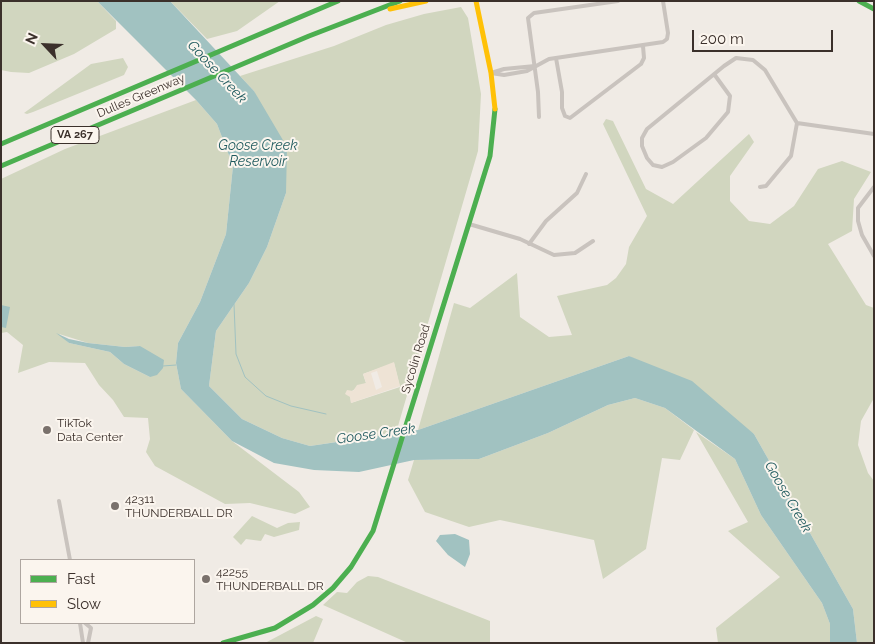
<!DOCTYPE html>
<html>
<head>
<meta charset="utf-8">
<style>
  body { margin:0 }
  #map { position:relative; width:875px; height:644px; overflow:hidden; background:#f0ebe5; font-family:Raleway,sans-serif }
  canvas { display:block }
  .frame { position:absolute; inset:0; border:2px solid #3b302b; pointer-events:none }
  .legend { position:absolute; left:20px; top:559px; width:175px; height:65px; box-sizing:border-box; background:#fbf5ee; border:1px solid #aea6a0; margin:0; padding:6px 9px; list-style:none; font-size:15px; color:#3b302b }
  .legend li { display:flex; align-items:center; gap:10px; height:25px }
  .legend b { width:25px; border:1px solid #aea6a0 }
  .north { position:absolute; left:20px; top:20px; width:50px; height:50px; -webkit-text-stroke:4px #fbf5ee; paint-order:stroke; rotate:295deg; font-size:14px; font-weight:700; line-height:20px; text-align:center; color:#3b302b }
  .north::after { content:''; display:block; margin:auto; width:18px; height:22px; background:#3b302b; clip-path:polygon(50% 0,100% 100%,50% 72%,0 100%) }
  .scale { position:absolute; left:692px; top:30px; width:141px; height:22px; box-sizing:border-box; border:2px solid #3b302b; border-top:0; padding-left:6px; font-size:15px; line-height:18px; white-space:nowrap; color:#3b302b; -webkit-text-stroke:4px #fbf5ee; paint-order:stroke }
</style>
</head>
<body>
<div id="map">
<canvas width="875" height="644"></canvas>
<div class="frame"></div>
<ul class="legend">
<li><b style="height:6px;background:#4caf50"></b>Fast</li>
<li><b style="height:6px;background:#ffc107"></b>Slow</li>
</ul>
<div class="north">N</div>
<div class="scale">200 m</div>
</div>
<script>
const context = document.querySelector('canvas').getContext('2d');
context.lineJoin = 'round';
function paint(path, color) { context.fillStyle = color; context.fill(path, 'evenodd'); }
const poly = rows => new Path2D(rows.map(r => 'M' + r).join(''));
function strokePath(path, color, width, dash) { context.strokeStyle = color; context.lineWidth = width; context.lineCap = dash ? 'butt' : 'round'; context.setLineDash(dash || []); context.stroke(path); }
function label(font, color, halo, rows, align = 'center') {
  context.font = font + ' Raleway,sans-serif'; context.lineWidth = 4; context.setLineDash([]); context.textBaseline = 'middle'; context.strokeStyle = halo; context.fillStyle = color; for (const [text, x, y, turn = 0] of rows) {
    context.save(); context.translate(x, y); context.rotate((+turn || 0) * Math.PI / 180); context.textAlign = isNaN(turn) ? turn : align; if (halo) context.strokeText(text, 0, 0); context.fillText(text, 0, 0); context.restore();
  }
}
paint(poly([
  [1,1,97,1,116,21,116,29,74,54,29,73,11,72,1,70],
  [170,1,280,1,237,31,207,39],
  [461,7,468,18,481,94,478,151,396,433,310,446,282,438,242,419,209,386,216,331,249,283,267,247,286,193,254,91,240,76,334,46,386,25,424,14],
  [394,363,400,387,351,403,350,392,366,383,363,374],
  [123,58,128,67,124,75,33,112,27,114,24,113,91,64],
  [196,100,217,124,233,166,226,234,200,302,178,343,176,363,181,389,232,441,299,492,310,507,295,514,250,503,225,504,155,466,146,452,150,439,148,418,124,417,113,400,99,385,85,363,49,362,18,373,23,345,7,332,1,333,1,179,65,149],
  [59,334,88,343,125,347,140,346,150,377,124,364,110,352,69,343],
  [606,119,613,121,646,189,673,204,749,134,754,142,730,176,730,201,749,221,770,224,794,206,818,169,842,161,871,172,854,199,852,231,828,244,866,305,874,308,874,398,861,421,858,445,868,473,874,481,874,643,857,643,853,609,754,434,629,356,418,430,454,303,470,308,517,273,520,317,549,337,572,335,557,296,607,285,616,278,626,264,629,247,647,216,603,124],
  [635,398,665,408,694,430,680,460,662,458,646,549,603,579,594,540,500,520,469,527,425,512,408,480,414,460,479,459,548,433,608,405],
  [696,432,735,459,761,515,822,603,830,624,830,643,718,643,716,628,780,577,728,531,748,522],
  [252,516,277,528,288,523,300,522,299,530,274,537,265,534,261,541,246,539,241,545,233,537],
  [368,576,378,577,490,621,490,643,408,643,323,605,337,592,347,593,357,582],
  [316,616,323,619,313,643,265,643]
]), '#d1d6bf');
paint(poly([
  [394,362,400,386,351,403,350,397,345,394,347,390,353,391,357,385,366,383,363,374],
  [377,371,382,387,376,390,371,373]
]), '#eee3d5');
paint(poly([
  [97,1,170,1,254,91,287,147,286,193,267,247,249,283,216,331,209,386,242,419,282,438,310,446,418,430,629,356,692,381,754,434,853,609,857,643,830,643,830,624,822,603,761,515,735,459,665,408,635,398,608,405,548,433,479,459,414,460,359,472,314,470,274,463,232,441,181,389,176,363,178,343,200,302,226,234,233,166,217,124,196,100],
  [1,305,10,307,6,328,1,327],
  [56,333,69,339,88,343,125,347,140,346,164,360,163,368,157,375,150,377,124,364,110,352,69,343],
  [455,534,469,540,470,554,465,567,448,555,436,541,440,535]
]), '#a1c2c1');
strokePath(poly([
  [234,304,236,354,245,377,266,396,291,406,326,414],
  [163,366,176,365]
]), '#a1c2c1', 1);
strokePath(poly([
  [556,58,562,92,562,108,565,116,570,118,641,64,644,58,643,46],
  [535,66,504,69,491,73,504,75,527,71,549,59,663,42,667,39,668,33,663,1],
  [714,74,730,96,728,112,706,138,673,162,662,167,653,165,647,158,642,146,642,138,647,129,724,66,736,58,753,60,765,70,797,123,874,134],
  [539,117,538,92,528,18,534,13,618,1],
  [760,187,766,186,791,156,797,123],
  [874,187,858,208,858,221,862,235,874,256],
  [469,224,520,239,554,255,575,253,593,241],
  [529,244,546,221,577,193,586,174],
  [59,501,70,560],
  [80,623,83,643],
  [85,623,91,628,88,643]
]), '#c9c3be', 4);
strokePath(poly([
  [859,1,874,9],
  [1,144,338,1],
  [1,166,309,36,400,1],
  [223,643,275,628,313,605,333,588,351,567,373,531,490,156,495,109]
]), '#4caf50', 5);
strokePath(poly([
  [476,1,491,73,495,109],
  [390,9,426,1]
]), '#ffc107', 5);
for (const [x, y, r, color] of [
  [47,430,5,"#7a716c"],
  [115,506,5,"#7a716c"],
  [206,579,5,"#7a716c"]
]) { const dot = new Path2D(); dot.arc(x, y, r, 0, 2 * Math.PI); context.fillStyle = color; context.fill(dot); strokePath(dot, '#fbf5ee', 2); }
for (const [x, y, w] of [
  [75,135,48]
]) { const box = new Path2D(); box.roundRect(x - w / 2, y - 8.5, w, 17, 4); context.fillStyle = '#fbf5ee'; context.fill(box); strokePath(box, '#3b302b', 1); }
label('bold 11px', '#3b302b', null, [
  ["VA 267",75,135]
]);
label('12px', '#3b302b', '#fbf5ee', [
  ["Dulles Greenway",141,96,-23],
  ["Sycolin Road",416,359,-73]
]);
label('12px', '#3b302b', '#fbf5ee', [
  ["TikTok",57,423],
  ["Data Center",57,437],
  ["42311",125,499],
  ["THUNDERBALL DR",125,513],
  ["42255",216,572],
  ["THUNDERBALL DR",216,586]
], 'left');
label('italic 14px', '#1f5a5e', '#fbf5ee', [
  ["Goose Creek",217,72,47],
  ["Goose Creek",258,146],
  ["Reservoir",258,162],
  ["Goose Creek",376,434,-8],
  ["Goose Creek",788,497,60]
]);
</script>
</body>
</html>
